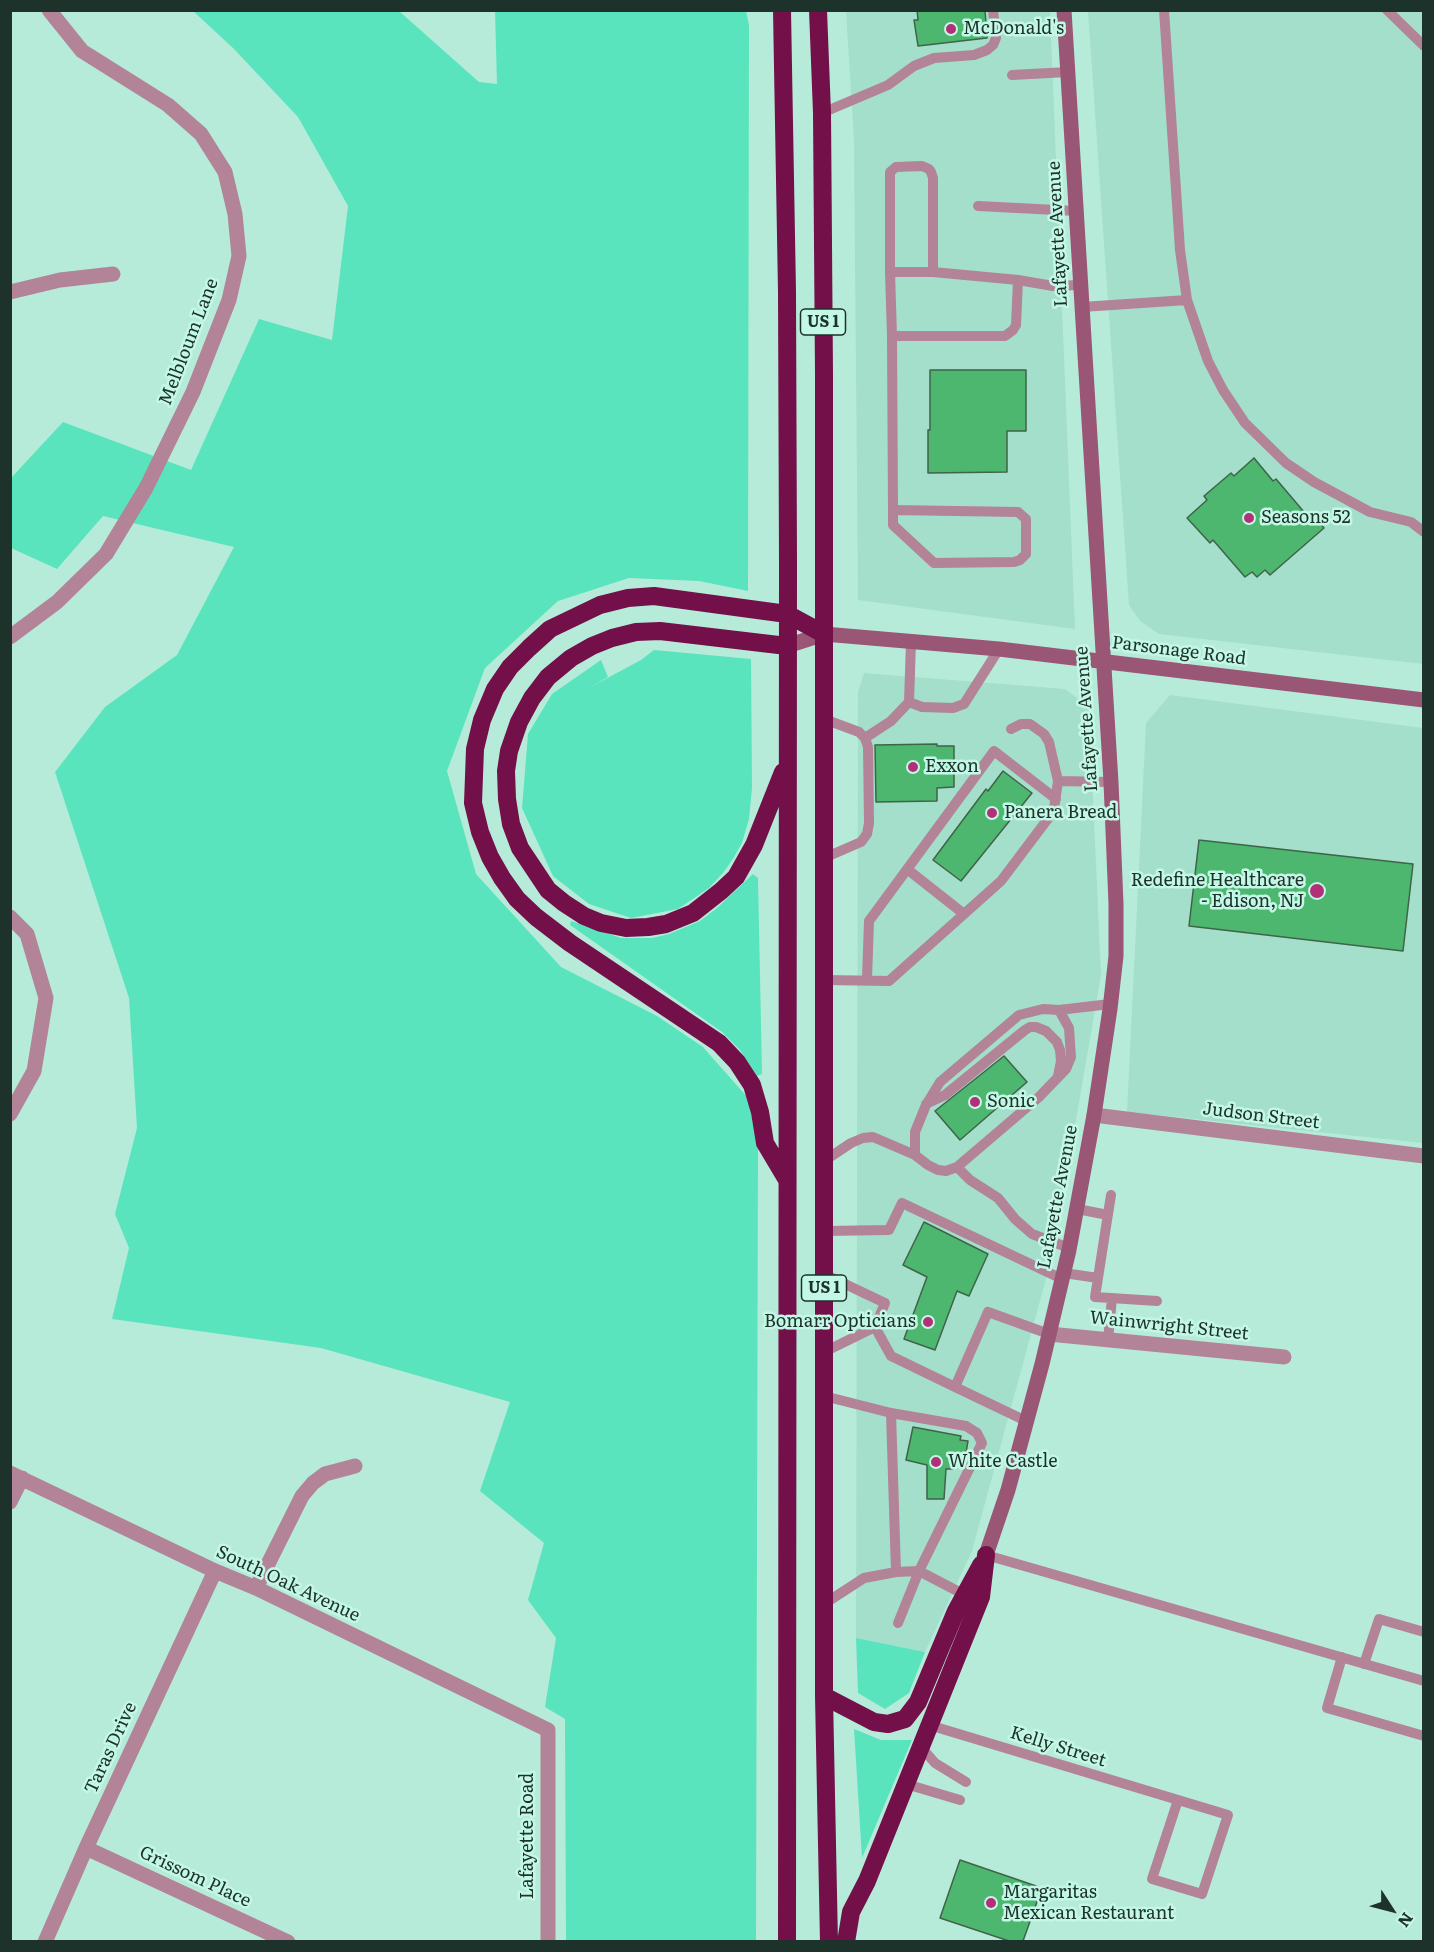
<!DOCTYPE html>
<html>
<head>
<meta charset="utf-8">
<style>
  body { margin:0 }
  #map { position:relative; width:1434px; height:1952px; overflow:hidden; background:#b7ebd9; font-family:Literata,serif }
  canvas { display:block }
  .frame { position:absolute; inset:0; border:12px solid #1d322b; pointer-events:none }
  .north { position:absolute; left:1362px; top:1880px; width:60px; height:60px; -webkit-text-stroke:4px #c4f8e6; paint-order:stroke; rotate:126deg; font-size:16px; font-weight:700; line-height:24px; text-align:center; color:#1d322b }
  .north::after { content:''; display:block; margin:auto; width:21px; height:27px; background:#1d322b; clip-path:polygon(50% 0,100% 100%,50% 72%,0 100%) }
</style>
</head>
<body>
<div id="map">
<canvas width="1434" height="1952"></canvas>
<div class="frame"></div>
<div class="north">N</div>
</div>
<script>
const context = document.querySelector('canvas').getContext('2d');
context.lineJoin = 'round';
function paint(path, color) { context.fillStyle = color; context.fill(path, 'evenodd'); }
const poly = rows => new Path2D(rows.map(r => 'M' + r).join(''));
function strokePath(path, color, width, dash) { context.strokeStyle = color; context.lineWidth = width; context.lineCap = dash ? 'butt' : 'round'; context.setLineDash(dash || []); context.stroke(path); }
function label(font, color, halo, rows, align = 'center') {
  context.font = font + ' Literata,serif'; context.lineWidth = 5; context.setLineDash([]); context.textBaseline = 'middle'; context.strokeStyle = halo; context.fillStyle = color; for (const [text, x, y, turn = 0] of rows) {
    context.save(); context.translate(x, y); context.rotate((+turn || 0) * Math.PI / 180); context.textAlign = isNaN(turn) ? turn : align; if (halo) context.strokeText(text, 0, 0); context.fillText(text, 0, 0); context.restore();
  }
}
paint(poly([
  [846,11,1050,11,1075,629,858,600,854,140],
  [1088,11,1423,11,1423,664,1159,634,1140,621,1129,605],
  [864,673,1065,689,1089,707,1101,975,1053,1253,972,1551,925,1652,856,1638,858,692],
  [1170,695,1423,728,1423,1143,1127,1112,1146,723]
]), '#a3dfca');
paint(poly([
  [193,11,399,11,479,82,497,84,495,11,746,11,749,25,748,591,699,581,629,578,558,601,485,668,447,771,476,874,561,967,657,1016,703,1047,748,1098,758,1147,756,1941,566,1941,565,1719,545,1707,556,1638,528,1600,544,1543,480,1491,510,1402,321,1348,112,1319,129,1248,115,1214,137,1128,129,998,55,772,105,707,177,655,234,547,103,516,57,569,11,548,11,478,63,422,191,470,259,319,332,340,348,206,298,117,233,48],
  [654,650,751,659,752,788,749,819,742,843,733,859,723,873,709,888,678,909,631,918,589,904,553,876,522,808,528,734,552,694,601,660,608,677,587,689,641,660],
  [753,874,758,878,762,1074,757,1076,740,1050,722,1032,570,925,571,921,621,938,652,938,669,934,700,921,717,908],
  [856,1638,925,1652,909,1693,885,1709,858,1693],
  [854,1729,881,1740,912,1740,862,1858]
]), '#5ae4be');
const building = poly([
  [917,10,985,10,987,38,918,46,914,20,918,20,917,10],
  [930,370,1026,370,1026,431,1007,431,1007,472,928,473,928,430,930,430,930,370],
  [1254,458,1273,481,1276,479,1310,519,1314,516,1324,528,1270,575,1265,570,1257,577,1252,572,1245,577,1213,540,1210,543,1187,518,1207,500,1204,496,1231,473,1234,476,1254,458],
  [937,744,937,746,954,746,954,787,937,788,937,801,876,802,875,745,937,744],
  [1003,771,1032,793,961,881,933,860,986,789,988,791,1003,771],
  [1199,840,1413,864,1403,951,1189,926,1199,840],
  [1004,1056,1027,1082,960,1140,935,1111,1004,1056],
  [924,1222,988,1254,969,1296,957,1291,935,1350,904,1339,927,1277,903,1265,924,1222],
  [913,1427,961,1436,960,1440,968,1441,965,1459,956,1459,953,1469,946,1469,944,1499,927,1499,927,1465,906,1460,913,1427],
  [960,1860,1042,1888,1023,1941,1009,1941,940,1918,960,1860]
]);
paint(building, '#4db770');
strokePath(building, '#406349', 1.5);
strokePath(poly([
  [1164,10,1180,250,1187,300,1208,361,1223,390,1245,423,1286,463,1314,482,1370,512,1411,522,1424,532],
  [1387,10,1424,46],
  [1012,75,1068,72],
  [822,113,888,85,914,66,934,58,974,55,987,50,993,45,996,38,993,10],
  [978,206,1076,211],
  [890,272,933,272,1018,280,1053,286,1080,285],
  [1082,307,1187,300],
  [892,336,890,272,890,172,896,167,922,166,929,169,931,172,933,178,933,272],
  [893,510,893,525,934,563,1014,562,1020,560,1026,554,1026,519,1018,512,893,510,892,336,1005,336,1013,330,1016,325,1018,280],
  [909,702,922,707,953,708,964,704,999,649],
  [824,719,859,732,865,738,868,747,869,823,867,834,861,842,824,858],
  [1011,729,1021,724,1030,724,1044,734,1049,742,1058,781,1111,782],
  [865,738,891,721,909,702,911,642],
  [907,869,964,914],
  [867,979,869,921,994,751,1056,799],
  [825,980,889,981,1001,881,1050,816,1054,809,1058,781],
  [1059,1010,1110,1004],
  [926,1104,945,1095,1025,1030,1030,1027,1036,1027,1046,1031,1057,1042,1060,1050,1061,1061,1058,1076],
  [824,1161,851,1143,863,1138,873,1137,915,1155,928,1165,938,1170,946,1171,957,1167,1039,1097,1066,1069,1071,1057,1069,1028,1059,1010,1043,1009,1019,1015,940,1082,926,1105,915,1132,915,1155],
  [957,1167,970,1180,998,1198,1015,1219,1032,1234,1069,1248],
  [1111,1195,1095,1297,1157,1301],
  [1077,1209,1108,1215],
  [824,1231,889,1230,902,1203,1062,1279],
  [1064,1273,1098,1278],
  [824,1274,885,1303,875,1327,824,1352],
  [875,1327,891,1356,955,1387],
  [1108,1340,1112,1298],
  [824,1396,891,1413,966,1426,977,1433,982,1443,919,1571,898,1623],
  [891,1413,896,1572],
  [1026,1421,955,1387,988,1312,1049,1334],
  [986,1555,1424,1681],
  [824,1604,864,1578,896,1572,919,1571,965,1595],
  [1342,1657,1327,1708,1424,1736],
  [1364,1664,1379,1619,1424,1632],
  [929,1725,1228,1815,1202,1894,1152,1879,1178,1800],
  [921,1747,935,1763,966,1782],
  [906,1784,960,1800]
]), '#b38397', 10);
strokePath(poly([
  [10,292,60,280,113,274],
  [10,637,57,602,106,554,146,488,193,392,229,300,239,256,235,214,225,172,201,134,168,105,82,51,49,10],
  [10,917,27,934,46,998,34,1071,10,1114],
  [1094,1115,1424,1156],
  [1049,1334,1284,1357],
  [10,1473,215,1571,256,1588,548,1730,548,1942],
  [10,1502,22,1478],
  [256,1588,302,1496,313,1483,325,1474,355,1466],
  [86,1848,288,1942],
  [45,1942,86,1848,215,1571]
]), '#b38397', 15);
strokePath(poly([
  [787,646,824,634,999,649,1424,700],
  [986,1555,1008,1490,1042,1364,1069,1250,1094,1115,1110,1009,1116,956,1116,904,1111,782,1064,10]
]), '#9a5675', 15);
strokePath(poly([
  [782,10,787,292,788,562,787,1942],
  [818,10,822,113,824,374,824,1696,829,1942],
  [783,772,754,845,736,877,721,891,693,913,666,924,648,927,626,928,601,923,584,916,564,903,548,890,520,848,511,824,507,799,506,771,509,751,519,722,532,698,548,677,571,658,592,646,612,638,636,632,660,631,787,646],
  [787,1180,765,1143,760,1112,752,1085,737,1062,719,1043,570,943,536,917,517,899,502,878,490,857,480,832,473,803,475,749,482,720,495,689,510,667,529,648,550,629,600,605,628,598,654,596,787,614,824,634],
  [824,1696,874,1722,888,1724,905,1719,918,1702,956,1611,981,1565],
  [846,1942,851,1912,867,1881,981,1597,986,1555]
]), '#730f49', 18);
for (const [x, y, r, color] of [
  [951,29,6,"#b32f77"],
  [1249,518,6,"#b32f77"],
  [913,767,6,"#b32f77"],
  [992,813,6,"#b32f77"],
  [1317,891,8,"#b32f77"],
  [975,1102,6,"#b32f77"],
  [928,1322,6,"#b32f77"],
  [936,1462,6,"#b32f77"],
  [991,1903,6,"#b32f77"]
]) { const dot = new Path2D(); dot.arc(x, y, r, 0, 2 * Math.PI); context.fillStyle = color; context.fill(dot); strokePath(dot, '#c4f8e6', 2); }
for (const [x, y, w] of [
  [823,322,45],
  [824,1288,45]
]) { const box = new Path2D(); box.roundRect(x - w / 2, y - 13, w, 26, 4.5); context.fillStyle = '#c4f8e6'; context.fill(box); strokePath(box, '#1d322b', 1.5); }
label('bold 16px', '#1d322b', null, [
  ["US 1",823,322],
  ["US 1",824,1288]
]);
label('18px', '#1d322b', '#c4f8e6', [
  ["McDonald's",963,29],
  ["Seasons 52",1261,518],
  ["Exxon",925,767],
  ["Panera Bread",1004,813],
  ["Redefine Healthcare",1304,881,"right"],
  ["- Edison, NJ",1304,902,"right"],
  ["Sonic",987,1102],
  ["Bomarr Opticians",916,1322,"right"],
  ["White Castle",948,1462],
  ["Margaritas",1003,1893],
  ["Mexican Restaurant",1003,1914]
], 'left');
label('18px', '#1d322b', '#c4f8e6', [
  ["Lafayette Avenue",1058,234,-93],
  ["Melbloum Lane",189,342,-69],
  ["Parsonage Road",1179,651,7],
  ["Lafayette Avenue",1087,719,-94],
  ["Judson Street",1261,1116,7],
  ["Lafayette Avenue",1058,1197,-79],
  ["Wainwright Street",1169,1326,6],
  ["South Oak Avenue",288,1584,25],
  ["Kelly Street",1058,1747,17],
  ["Taras Drive",111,1748,-65],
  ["Lafayette Road",528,1836,-90],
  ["Grissom Place",195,1877,25]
]);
</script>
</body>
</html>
